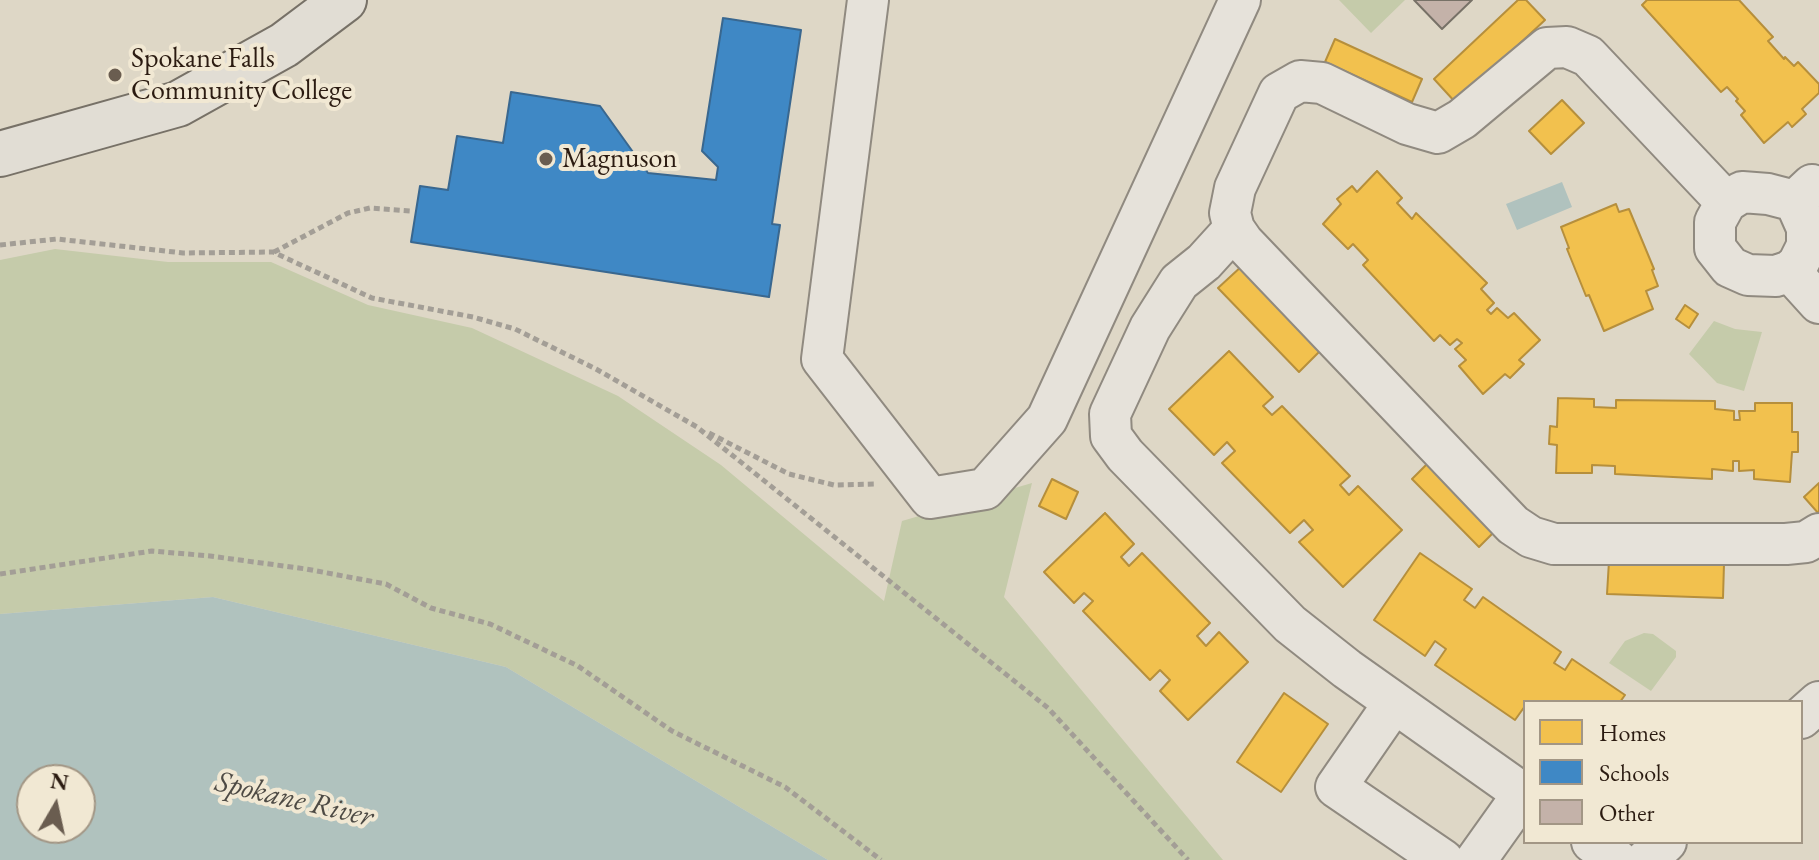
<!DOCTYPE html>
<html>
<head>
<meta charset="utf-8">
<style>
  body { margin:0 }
  #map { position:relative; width:1819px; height:860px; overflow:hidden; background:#ded7c6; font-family:"EB Garamond",serif }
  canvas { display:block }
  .legend { position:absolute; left:1523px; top:700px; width:280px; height:144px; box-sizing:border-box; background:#f1e8d3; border:2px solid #a29685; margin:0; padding:10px 14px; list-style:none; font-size:24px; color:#2b1b11 }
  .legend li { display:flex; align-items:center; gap:16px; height:40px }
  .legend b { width:40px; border:2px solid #a29685 }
  .north { position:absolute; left:16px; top:764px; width:80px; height:80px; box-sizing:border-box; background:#f1e8d3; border:2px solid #a29685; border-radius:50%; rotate:9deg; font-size:22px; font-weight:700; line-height:32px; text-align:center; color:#2b1b11 }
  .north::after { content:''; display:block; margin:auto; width:28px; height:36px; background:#6a5d50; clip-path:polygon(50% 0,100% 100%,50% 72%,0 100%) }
</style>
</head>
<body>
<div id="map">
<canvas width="1819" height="860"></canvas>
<ul class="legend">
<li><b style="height:22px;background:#f2c14e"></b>Homes</li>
<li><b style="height:22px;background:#3f88c5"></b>Schools</li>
<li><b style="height:22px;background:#c4b2a9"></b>Other</li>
</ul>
<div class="north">N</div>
</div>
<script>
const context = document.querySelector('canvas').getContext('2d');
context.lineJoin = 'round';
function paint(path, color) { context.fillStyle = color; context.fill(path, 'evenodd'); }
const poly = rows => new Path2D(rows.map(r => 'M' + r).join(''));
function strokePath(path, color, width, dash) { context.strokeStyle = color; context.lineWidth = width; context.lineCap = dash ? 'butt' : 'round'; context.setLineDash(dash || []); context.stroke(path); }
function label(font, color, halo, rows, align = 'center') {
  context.font = font + ' "EB Garamond",serif'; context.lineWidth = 8; context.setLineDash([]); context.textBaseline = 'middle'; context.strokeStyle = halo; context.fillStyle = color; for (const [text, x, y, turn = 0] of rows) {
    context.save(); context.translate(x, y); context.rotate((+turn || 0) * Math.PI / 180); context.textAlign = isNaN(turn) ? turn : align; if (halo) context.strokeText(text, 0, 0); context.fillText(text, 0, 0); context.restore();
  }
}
paint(poly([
  [1339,0,1405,0,1371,33],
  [55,249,168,262,271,262,368,305,472,328,618,396,721,465,884,601,902,521,1032,483,1004,597,1223,860,828,860,506,667,213,597,0,614,0,260],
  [1714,321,1735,329,1762,332,1744,391,1717,383,1689,354],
  [1644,633,1653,634,1676,651,1676,657,1651,691,1609,663,1625,641]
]), '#c5cbaa');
paint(poly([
  [1562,182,1572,207,1517,230,1506,204],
  [213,597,506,667,828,860,0,860,0,614],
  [32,780,80,780,80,828,32,828]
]), '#b0c2be');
const homes = poly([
  [1518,0,1526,0,1545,20,1456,103,1434,79,1518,0],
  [1647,0,1739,0,1773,37,1768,41,1784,59,1785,57,1794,66,1798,62,1819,84,1819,93,1802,109,1806,114,1792,127,1788,122,1764,143,1741,115,1745,111,1736,101,1738,99,1727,87,1721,92,1642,5,1647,0],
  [1335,39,1422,79,1412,102,1325,62,1335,39],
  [1562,100,1584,123,1551,154,1529,131,1562,100],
  [1377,171,1402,198,1397,203,1412,219,1416,213,1487,283,1481,289,1494,303,1487,310,1491,314,1497,308,1508,318,1514,313,1540,340,1519,360,1524,364,1510,378,1505,374,1483,394,1459,366,1466,360,1455,349,1462,343,1457,339,1450,345,1440,335,1434,341,1363,265,1368,260,1353,244,1348,249,1323,224,1341,204,1337,199,1352,186,1357,192,1377,171],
  [1616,204,1619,212,1629,209,1654,269,1652,270,1658,286,1646,291,1653,309,1604,331,1589,295,1586,296,1567,249,1569,248,1561,227,1616,204],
  [1243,265,1323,348,1299,372,1218,288,1243,265],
  [1685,305,1698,314,1689,328,1676,319,1685,305],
  [1229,351,1273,397,1263,406,1272,415,1282,406,1350,476,1340,485,1349,495,1358,486,1402,530,1343,587,1299,542,1313,530,1304,520,1290,533,1222,463,1235,451,1227,442,1214,455,1169,409,1229,351],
  [1558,398,1594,399,1594,407,1616,408,1616,400,1715,401,1715,409,1734,411,1734,420,1740,420,1739,411,1755,411,1755,403,1792,403,1792,432,1798,432,1798,452,1792,452,1790,482,1754,479,1754,470,1739,471,1739,461,1733,461,1733,471,1712,469,1712,479,1615,474,1615,466,1592,465,1592,473,1556,473,1557,445,1549,444,1550,426,1557,427,1558,398],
  [1429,462,1496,530,1479,547,1412,479,1429,462],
  [1052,479,1078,492,1066,519,1039,506,1052,479],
  [1819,483,1819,514,1804,497,1819,483],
  [1105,513,1134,544,1121,557,1129,566,1142,553,1210,623,1197,636,1206,646,1219,632,1248,662,1188,720,1160,691,1170,680,1160,670,1150,680,1083,611,1093,601,1084,593,1074,603,1044,572,1105,513],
  [1420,553,1472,589,1464,600,1475,608,1483,597,1561,652,1554,663,1565,670,1572,659,1625,695,1620,702,1525,702,1525,706,1515,720,1435,665,1446,649,1435,641,1425,656,1374,620,1420,553],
  [1609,561,1724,564,1723,598,1607,594,1609,561],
  [1284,693,1328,724,1281,792,1237,762,1284,693]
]);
paint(homes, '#f2c14e');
strokePath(homes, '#b68f3c', 2);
const schools = poly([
  [723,18,801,30,772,224,780,225,769,297,411,242,420,186,448,190,457,136,503,143,511,92,600,106,648,173,716,180,718,167,702,151,723,18]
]);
paint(schools, '#3f88c5');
strokePath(schools, '#39678f', 2);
const building = poly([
  [1414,0,1472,0,1442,29,1414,0]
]);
paint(building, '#c4b2a9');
strokePath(building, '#777167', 2);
const minor = poly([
  [868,0,822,359,930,498,985,489,1047,419,1240,0],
  [1795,201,1807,228,1807,246,1798,264,1790,271,1776,276,1748,275,1730,267,1715,248,1715,222,1726,202,1742,192,1768,194,1795,201,1812,185],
  [1726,202,1588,56,1567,47,1547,48,1462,119,1438,133,1407,124,1322,83,1300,81,1279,93,1235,188,1230,213,1234,229,1243,242,1513,525,1531,537,1554,544,1786,544,1806,542,1819,534],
  [1234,229,1204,262,1179,282,1150,328,1110,414,1111,436,1125,455,1290,624,1347,669,1525,795],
  [1790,271,1819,303],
  [1394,703,1336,787,1443,860],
  [1801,718,1819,702],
  [1592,842,1617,860],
  [1476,860,1523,794],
  [1646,860,1666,842]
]);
const major = poly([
  [0,154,178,104,284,45,344,0]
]);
strokePath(minor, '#908a80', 44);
strokePath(major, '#777167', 48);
strokePath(poly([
  [0,245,57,239,183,253,273,252,372,298,473,317,515,329,596,369,697,427,1048,708,1188,860],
  [274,252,348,213,370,208,411,211],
  [709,433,789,474,834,485,875,484],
  [0,574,152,551,210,556,306,569,386,584,431,608,490,624,578,666,672,731,785,787,881,860]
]), '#a39e96', 5, [6, 4]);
strokePath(minor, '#e6e2da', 40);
strokePath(major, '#e1ddd4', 44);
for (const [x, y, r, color] of [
  [115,75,8,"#6a5d50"],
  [546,159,8,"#6a5d50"]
]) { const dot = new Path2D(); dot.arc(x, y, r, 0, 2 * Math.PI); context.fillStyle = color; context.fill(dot); strokePath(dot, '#f1e8d3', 3); }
label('28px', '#2b1b11', '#f1e8d3', [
  ["Spokane Falls",131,59],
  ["Community College",131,91],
  ["Magnuson",562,159]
], 'left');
label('italic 30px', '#4d4a44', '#f1e8d3', [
  ["Spokane River",294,800,13]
]);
</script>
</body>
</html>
